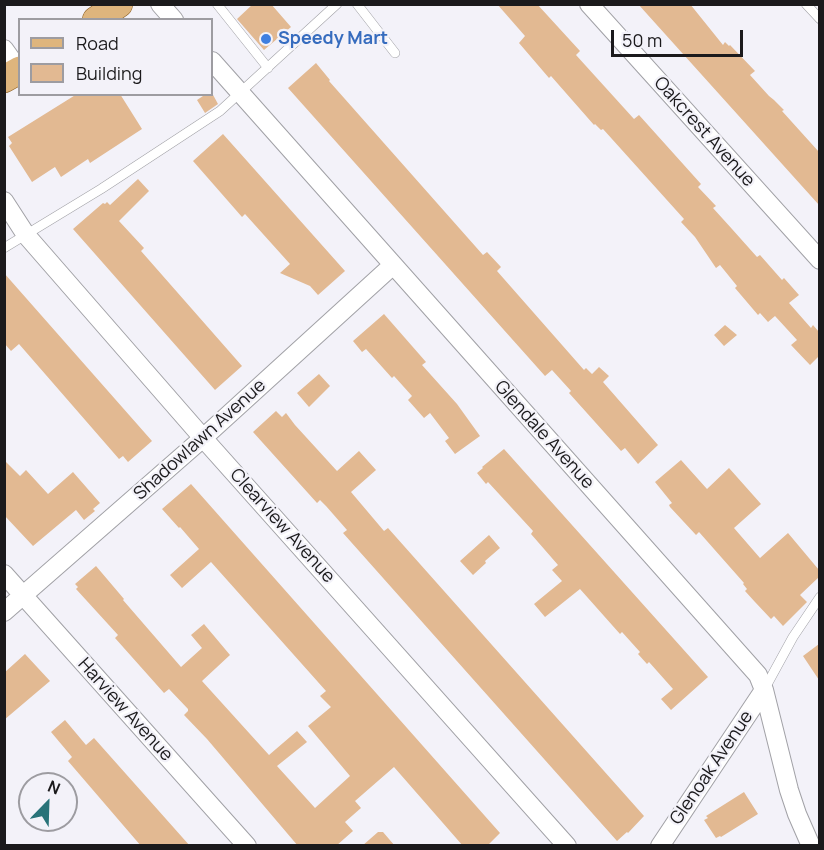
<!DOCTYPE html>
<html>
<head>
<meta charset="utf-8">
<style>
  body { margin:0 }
  #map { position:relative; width:824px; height:850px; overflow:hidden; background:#f3f2f9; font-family:Manrope,sans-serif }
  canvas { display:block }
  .frame { position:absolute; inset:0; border:6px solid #1b1a1c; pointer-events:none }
  .legend { position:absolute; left:18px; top:18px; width:195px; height:78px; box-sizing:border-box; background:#f3f2f9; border:2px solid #9d9ca1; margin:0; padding:8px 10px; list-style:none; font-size:18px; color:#1b1a1c }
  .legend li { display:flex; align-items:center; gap:12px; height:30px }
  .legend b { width:30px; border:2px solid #9d9ca1 }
  .north { position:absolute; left:18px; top:772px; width:60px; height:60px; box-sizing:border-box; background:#f3f2f9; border:2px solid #9d9ca1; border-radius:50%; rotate:23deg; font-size:16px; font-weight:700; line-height:24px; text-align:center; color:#1b1a1c }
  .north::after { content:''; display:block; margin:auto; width:21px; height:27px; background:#297379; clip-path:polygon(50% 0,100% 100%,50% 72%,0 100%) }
  .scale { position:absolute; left:611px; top:30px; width:132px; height:27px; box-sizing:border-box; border:3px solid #1b1a1c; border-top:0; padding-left:8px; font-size:18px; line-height:21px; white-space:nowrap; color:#1b1a1c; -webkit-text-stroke:4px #f3f2f9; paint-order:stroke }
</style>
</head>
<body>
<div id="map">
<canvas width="824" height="850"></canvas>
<div class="frame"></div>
<ul class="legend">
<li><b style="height:8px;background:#deb57d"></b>Road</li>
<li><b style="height:16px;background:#e2b992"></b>Building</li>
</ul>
<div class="north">N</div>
<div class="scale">50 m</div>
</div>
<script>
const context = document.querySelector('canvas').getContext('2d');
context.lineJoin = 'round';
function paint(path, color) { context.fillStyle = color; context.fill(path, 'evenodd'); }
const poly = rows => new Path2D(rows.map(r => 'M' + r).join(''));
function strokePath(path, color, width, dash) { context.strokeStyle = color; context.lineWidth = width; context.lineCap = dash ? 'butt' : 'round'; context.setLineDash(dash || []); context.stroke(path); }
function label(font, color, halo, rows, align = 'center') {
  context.font = font + ' Manrope,sans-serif'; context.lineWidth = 4.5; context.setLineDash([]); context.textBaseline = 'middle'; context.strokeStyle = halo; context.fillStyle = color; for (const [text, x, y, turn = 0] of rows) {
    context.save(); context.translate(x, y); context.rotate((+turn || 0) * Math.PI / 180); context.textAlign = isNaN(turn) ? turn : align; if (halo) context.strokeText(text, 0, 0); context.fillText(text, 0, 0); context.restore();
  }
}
paint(poly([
  [253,4,271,4,291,27,264,50,237,19],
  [497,4,537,4,580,51,576,55,634,119,639,115,701,184,698,187,716,206,713,208,732,229,757,257,760,255,782,280,784,278,799,295,789,303,811,328,813,325,819,332,819,356,810,365,791,345,797,340,775,316,768,322,760,313,758,315,735,288,737,286,720,265,716,268,695,237,681,222,684,219,603,129,601,130,595,124,594,125,551,76,549,78,519,43,525,36],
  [638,4,690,4,723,45,725,42,729,46,730,45,755,71,750,75,769,96,774,100,784,110,782,111,819,152,819,205],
  [316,63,330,80,329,81,483,255,487,252,501,267,497,271,584,370,586,368,592,374,599,367,609,376,603,382,658,445,638,464,625,448,621,451,569,393,571,391,552,370,545,376,288,88],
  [212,93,218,104,205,113,197,100,206,94,212,94],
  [77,94,120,94,142,129,90,163,88,159,61,177,55,167,32,182,9,146,12,143,8,137],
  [223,134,345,271,318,295,310,286,280,273,290,264,245,214,242,217,193,161],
  [138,179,149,191,119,221,144,248,141,251,242,366,215,390,73,229,103,203,105,204,107,202,110,205],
  [4,273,152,441,128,462,123,456,119,459,19,344,11,351,4,343],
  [384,314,426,362,422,365,457,404,480,436,455,454,445,441,449,438,430,413,424,418,408,400,412,396,394,376,392,378,366,349,362,352,353,341],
  [725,325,737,335,724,346,714,335],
  [319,374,330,386,309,407,297,393],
  [276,411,282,417,286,413,295,425,337,471,359,451,376,470,351,492,384,531,388,528,644,816,628,833,627,832,617,841,343,533,347,530,326,506,320,500,317,503,253,432],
  [504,449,708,677,671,710,661,699,673,689,649,662,647,664,638,654,640,652,622,632,620,634,580,589,545,617,534,604,562,581,552,570,558,565,531,534,533,531,488,482,486,484,477,473,483,468,482,467],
  [4,460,20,476,26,470,48,494,73,472,100,503,93,509,95,511,84,520,76,510,33,546,4,515],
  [681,460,707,489,729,468,761,504,734,528,760,558,788,533,819,570,819,577,800,595,807,602,783,626,774,616,771,619,755,602,745,591,747,589,743,584,744,583,699,532,696,535,670,507,669,505,672,503,655,482],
  [191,484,500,833,487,846,463,846,394,767,355,801,361,808,345,822,353,831,336,846,298,846,207,739,184,715,188,711,188,709,169,689,164,693,115,638,118,635,76,589,78,587,75,584,96,566,124,599,123,600,181,667,202,648,191,635,204,624,230,655,202,681,269,755,297,731,307,742,277,766,315,808,350,776,308,726,331,707,320,696,326,691,211,562,182,588,170,575,199,549,180,527,179,528,162,509],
  [489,535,500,548,485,561,486,563,473,575,460,561],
  [819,644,819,680,803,656],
  [25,654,50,681,4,720,4,673],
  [65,720,86,745,94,738,190,846,141,846,68,761,72,757,51,732],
  [744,792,758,814,721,837,720,836,716,838,704,820,708,818,706,816],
  [378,832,383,832,395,846,362,846]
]), '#e2b992');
const lane = poly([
  [217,4,268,68],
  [357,4,395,53],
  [806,4,820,19],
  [4,248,101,189,220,111,337,4],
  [764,690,793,637,820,597]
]);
const street = poly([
  [160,4,174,20],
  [589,4,820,260],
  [4,49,19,70],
  [212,61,758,675,764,690,789,790,797,814,811,846],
  [4,201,26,235,203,438,567,846],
  [4,574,247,846],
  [4,612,203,438,393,265],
  [660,846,764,690]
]);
const primary = poly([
  [96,20,119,4],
  [4,79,20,70]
]);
strokePath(lane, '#a1a1a6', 10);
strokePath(street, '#a1a1a6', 20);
strokePath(primary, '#8b5f22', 28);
strokePath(lane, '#fff', 9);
strokePath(street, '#fff', 18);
strokePath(primary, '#deb57d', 27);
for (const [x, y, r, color] of [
  [266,39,6,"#3f7fe0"]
]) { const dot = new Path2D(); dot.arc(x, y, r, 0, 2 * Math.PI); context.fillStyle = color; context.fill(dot); strokePath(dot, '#f3f2f9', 2); }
label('bold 18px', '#366cbe', '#f3f2f9', [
  ["Speedy Mart",278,39]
], 'left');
label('18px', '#1b1a1c', '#f3f2f9', [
  ["Oakcrest Avenue",704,132,48],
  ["Glendale Avenue",544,435,48],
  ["Shadowlawn Avenue",200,440,-42],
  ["Clearview Avenue",282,526,48],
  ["Harview Avenue",125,710,48],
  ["Glenoak Avenue",712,768,-56]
]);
</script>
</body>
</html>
